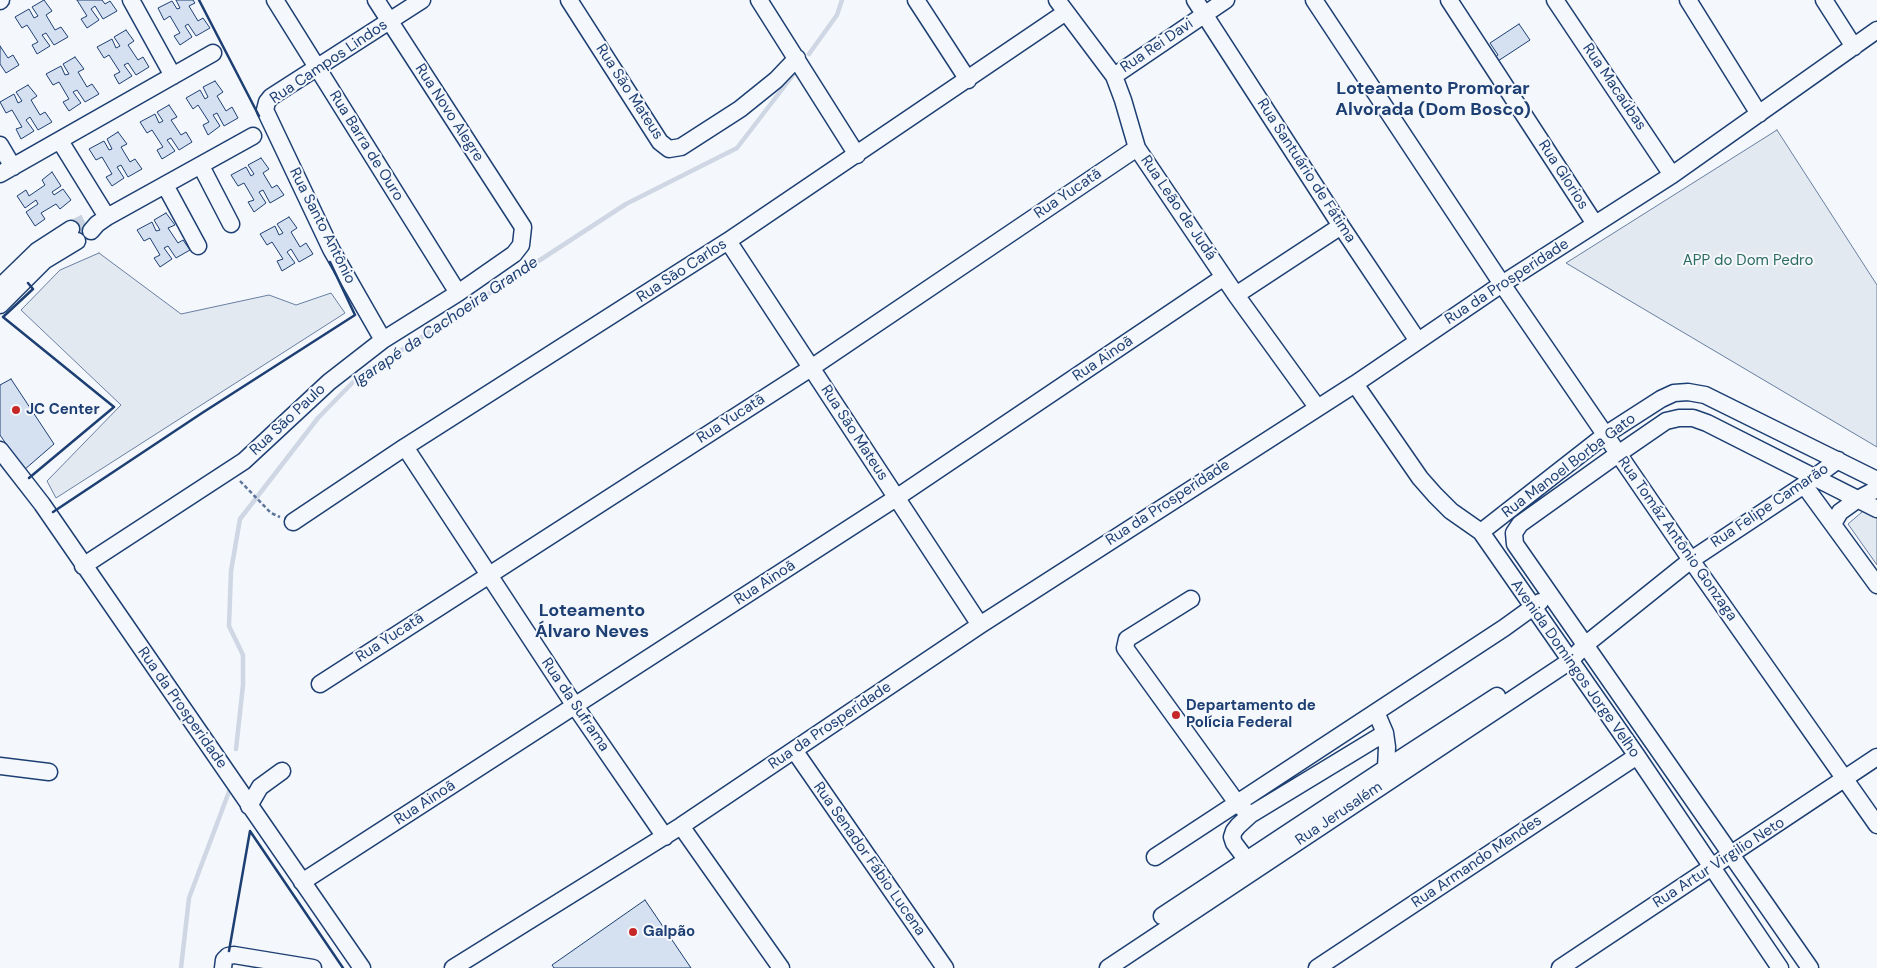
<!DOCTYPE html>
<html>
<head>
<meta charset="utf-8">
<style>
  body { margin:0 }
  canvas { display:block; background:#f4f7fb }
</style>
</head>
<body>
<canvas width="1877" height="968"></canvas>
<script>
const context = document.querySelector('canvas').getContext('2d');
context.lineJoin = 'round';
function paint(path, color) { context.fillStyle = color; context.fill(path, 'evenodd'); }
const poly = rows => new Path2D(rows.map(r => 'M' + r).join(''));
function strokePath(path, color, width, dash) { context.strokeStyle = color; context.lineWidth = width; context.lineCap = dash ? 'butt' : 'round'; context.setLineDash(dash || []); context.stroke(path); }
function label(font, color, halo, rows, align = 'center') {
  context.font = font + ' "DM Sans",sans-serif'; context.lineWidth = 4; context.setLineDash([]); context.textBaseline = 'middle'; context.strokeStyle = halo; context.fillStyle = color; for (const [text, x, y, turn = 0] of rows) {
    context.save(); context.translate(x, y); context.rotate((+turn || 0) * Math.PI / 180); context.textAlign = isNaN(turn) ? turn : align; if (halo) context.strokeText(text, 0, 0); context.fillText(text, 0, 0); context.restore();
  }
}
const green = poly([
  [1777,130,1877,285,1877,447,1566,263,1777,130],
  [99,253,181,314,269,295,296,305,331,293,345,313,56,498,47,481,121,405,21,310,60,270,99,253],
  [1869,506,1877,509,1877,565,1848,524,1869,506]
]);
paint(green, '#e3e9f0');
strokePath(green, '#687fa3', 1);
strokePath(poly([
  [809,54,837,15,842,0],
  [236,749,243,685,243,655,229,626,231,571,240,519,318,418,360,375,405,348,626,204,737,148,793,75],
  [181,968,189,898,230,789]
]), '#cfd7e4', 4.5);
const building = poly([
  [44,0,52,11,46,15,55,30,61,27,68,37,54,45,46,33,42,35,50,46,37,54,32,45,38,42,27,25,22,28,15,17,29,9,34,18,38,16,32,7,44,0],
  [77,0,102,0,105,4,110,1,117,11,103,19,95,6,91,9,99,20,87,28,81,19,87,16,77,0],
  [176,0,193,0,195,3,189,6,198,21,203,18,210,28,196,36,188,24,185,26,192,37,180,45,174,36,180,33,170,16,164,20,158,8,172,1,177,9,180,8,176,0],
  [1519,24,1530,40,1498,61,1495,57,1498,55,1490,43,1519,24],
  [126,30,134,41,128,45,138,60,143,57,149,67,136,75,128,63,124,65,132,76,119,84,114,75,120,72,109,55,104,58,97,47,112,39,116,48,120,46,114,37,126,30],
  [0,46,8,58,13,55,19,65,6,73,0,64,0,46],
  [75,57,84,69,78,72,87,87,92,84,99,94,85,102,77,90,73,92,81,103,69,111,63,102,69,99,59,82,53,85,46,74,61,66,65,75,69,74,63,64,75,57],
  [215,81,223,92,217,96,226,111,232,107,238,118,224,126,217,113,213,115,220,126,208,135,203,125,209,122,198,105,193,109,186,98,200,90,205,99,208,97,203,87,215,81],
  [28,85,37,96,31,100,40,115,45,112,52,122,38,130,30,117,26,120,34,131,21,139,16,129,22,127,12,110,6,113,0,102,14,94,18,103,22,101,16,92,28,85],
  [169,105,177,117,171,120,181,135,186,132,192,142,179,150,171,138,167,140,175,151,162,159,157,150,163,147,152,130,147,133,140,122,155,114,159,123,163,121,157,112,169,105],
  [118,132,127,144,121,147,130,162,135,159,142,169,128,177,121,165,117,167,124,178,112,186,106,177,112,174,102,157,96,160,89,149,104,141,109,150,112,149,107,139,118,132],
  [261,158,269,169,263,173,272,188,277,185,284,195,270,203,263,190,259,192,266,203,254,212,248,202,254,200,244,183,238,186,231,175,246,167,251,176,254,174,248,165,261,158],
  [52,172,61,186,52,192,54,195,63,189,71,200,60,209,56,204,41,213,45,219,35,226,26,212,38,204,36,200,25,208,17,196,26,190,29,196,45,185,42,180,52,172],
  [166,213,175,225,168,228,178,243,183,240,190,250,176,258,168,246,164,248,172,259,160,267,154,258,160,255,150,238,144,241,137,230,152,222,156,231,160,230,154,220,166,213],
  [289,217,297,228,291,232,300,247,306,243,313,254,299,262,291,249,287,252,295,263,282,271,277,261,283,259,272,242,267,245,260,234,275,226,279,235,283,233,277,224,289,217],
  [11,379,54,444,24,470,0,435,0,385,11,379],
  [645,900,691,968,554,968,552,965,645,900]
]);
paint(building, '#d5e0f0');
strokePath(building, '#1d3f73', 1);
strokePath(poly([
  [71,229,85,222]
]), '#c9d2e0', 16, [16, 8]);
const minor = poly([
  [131,0,173,76],
  [275,0,458,293],
  [569,0,660,142,669,149,681,147,740,109,776,80,797,58],
  [759,0,857,155],
  [916,0,968,80],
  [1057,0,1114,76,1123,100,1137,148,1236,295,1317,407],
  [1195,0,1341,226,1418,341],
  [1314,0,1502,284,1691,560,1877,825],
  [1449,0,1595,224],
  [1555,0,1672,175],
  [1688,0,1759,114],
  [1824,0,1854,47],
  [0,1,1,0],
  [1114,76,1226,0],
  [60,141,107,217],
  [0,145,13,167],
  [201,166,231,224],
  [0,174,213,53],
  [165,185,198,246],
  [91,231,97,224,107,217,253,136],
  [728,241,980,625],
  [0,287,37,251,71,229],
  [1236,295,1341,226],
  [0,305,44,261,77,241],
  [383,340,331,249,265,110,267,102,271,97,422,0],
  [1355,384,1420,478,1435,495,1451,511,1481,532,1637,756,1780,968],
  [405,447,575,706,665,837],
  [0,450,42,504,362,968],
  [1804,485,1877,585],
  [293,522,405,447,728,241,1066,12],
  [1833,524,1840,512,1858,499,1877,489],
  [1481,532,1605,435,1661,399,1674,393,1688,392,1705,395,1877,480],
  [83,566,244,461,329,382,383,340,458,293,514,254,521,245,523,227,376,0],
  [1191,599,1127,639,1125,648,1237,803,1250,815],
  [320,684,811,368,1137,148],
  [794,750,945,968],
  [0,766,49,772],
  [1386,768,1497,696],
  [249,806,260,787,282,771],
  [681,826,781,968],
  [1155,857,1504,628,1540,602],
  [1246,859,1234,843,1232,837,1234,831,1238,826,1250,815,1385,733],
  [302,882,896,498,1224,277],
  [1162,916,1386,768,1387,747,1385,733,1376,712],
  [223,968,224,960,228,956,234,955,313,968],
  [453,968,681,826,980,625,1355,384,1502,284,1672,175,1877,30],
  [1108,968,1570,661,1585,645,1691,560,1804,485,1838,460],
  [1317,968,1637,756],
  [1560,968,1877,757],
  [1810,968,1515,544,1514,533,1520,524,1618,454,1666,421,1679,418,1693,418,1707,423,1877,509]
]);
strokePath(minor, '#1d3f73', 19);
strokePath(poly([
  [240,481,271,513,280,517]
]), '#5e769c', 2.5, [4, 2.5]);
strokePath(minor, '#f4f7fb', 16);
strokePath(poly([
  [199,0,259,116],
  [28,283,33,289,3,317,114,407,29,478],
  [53,512,202,413,355,315,330,262],
  [229,951,250,831,343,968]
]), '#1d3f73', 2.5);
for (const [x, y, r, color] of [
  [16,410,5,"#c62828"],
  [1176,715,5,"#c62828"],
  [633,932,5,"#c62828"]
]) { const dot = new Path2D(); dot.arc(x, y, r, 0, 2 * Math.PI); context.fillStyle = color; context.fill(dot); strokePath(dot, '#f4f7fb', 2); }
label('15px', '#1d3f73', '#f4f7fb', [
  ["Rua Rei Davi",1157,46,-34],
  ["Rua Campos Lindos",329,62,-34],
  ["Rua Macaúbas",1614,87,56],
  ["Rua São Mateus",629,92,57],
  ["Rua Novo Alegre",449,113,57],
  ["Rua Barra de Ouro",366,146,58],
  ["Rua Santuário de Fátima",1306,171,57],
  ["Rua Glorios",1563,175,57],
  ["Rua Yucatã",1068,194,-34],
  ["Rua Leão de Judá",1178,208,56],
  ["Rua Santo Antônio",322,226,63],
  ["Rua São Carlos",682,271,-33],
  ["Rua da Prosperidade",1507,282,-33],
  ["Rua Ainoã",1103,359,-34],
  ["Rua Yucatã",731,419,-33],
  ["Rua São Paulo",288,420,-43],
  ["Rua São Mateus",854,433,57],
  ["Rua Manoel Borba Gato",1569,466,-37],
  ["Rua da Prosperidade",1168,503,-33],
  ["Rua Felipe Camarão",1770,506,-34],
  ["Rua Tomáz Antônio Gonzaga",1677,539,55],
  ["Rua Ainoã",765,583,-33],
  ["Rua Yucatã",390,638,-33],
  ["Avenida Domingos Jorge Velho",1575,669,55],
  ["Rua da Suframa",575,705,56],
  ["Rua da Prosperidade",182,708,55],
  ["Rua da Prosperidade",830,726,-34],
  ["Rua Ainoã",425,803,-33],
  ["Rua Jerusalém",1339,814,-34],
  ["Rua Senador Fábio Lucena",869,859,55],
  ["Rua Armando Mendes",1477,862,-34],
  ["Rua Artur Virgilio Neto",1719,863,-33]
]);
label('15px', '#2c6c60', '#f4f7fb', [
  ["APP do Dom Pedro",1748,261]
]);
label('bold 15px', '#1d3f73', '#f4f7fb', [
  ["JC Center",26,410],
  ["Departamento de",1186,706],
  ["Polícia Federal",1186,723],
  ["Galpão",643,932]
], 'left');
label('italic 16px', '#1d3f73', '#f4f7fb', [
  ["Igarapé da Cachoeira Grande",446,322,-34]
]);
label('bold 18px', '#1d3f73', '#f4f7fb', [
  ["Loteamento Promorar",1433,89],
  ["Alvorada (Dom Bosco)",1433,110],
  ["Loteamento",592,611],
  ["Álvaro Neves",592,632]
]);
</script>
</body>
</html>
